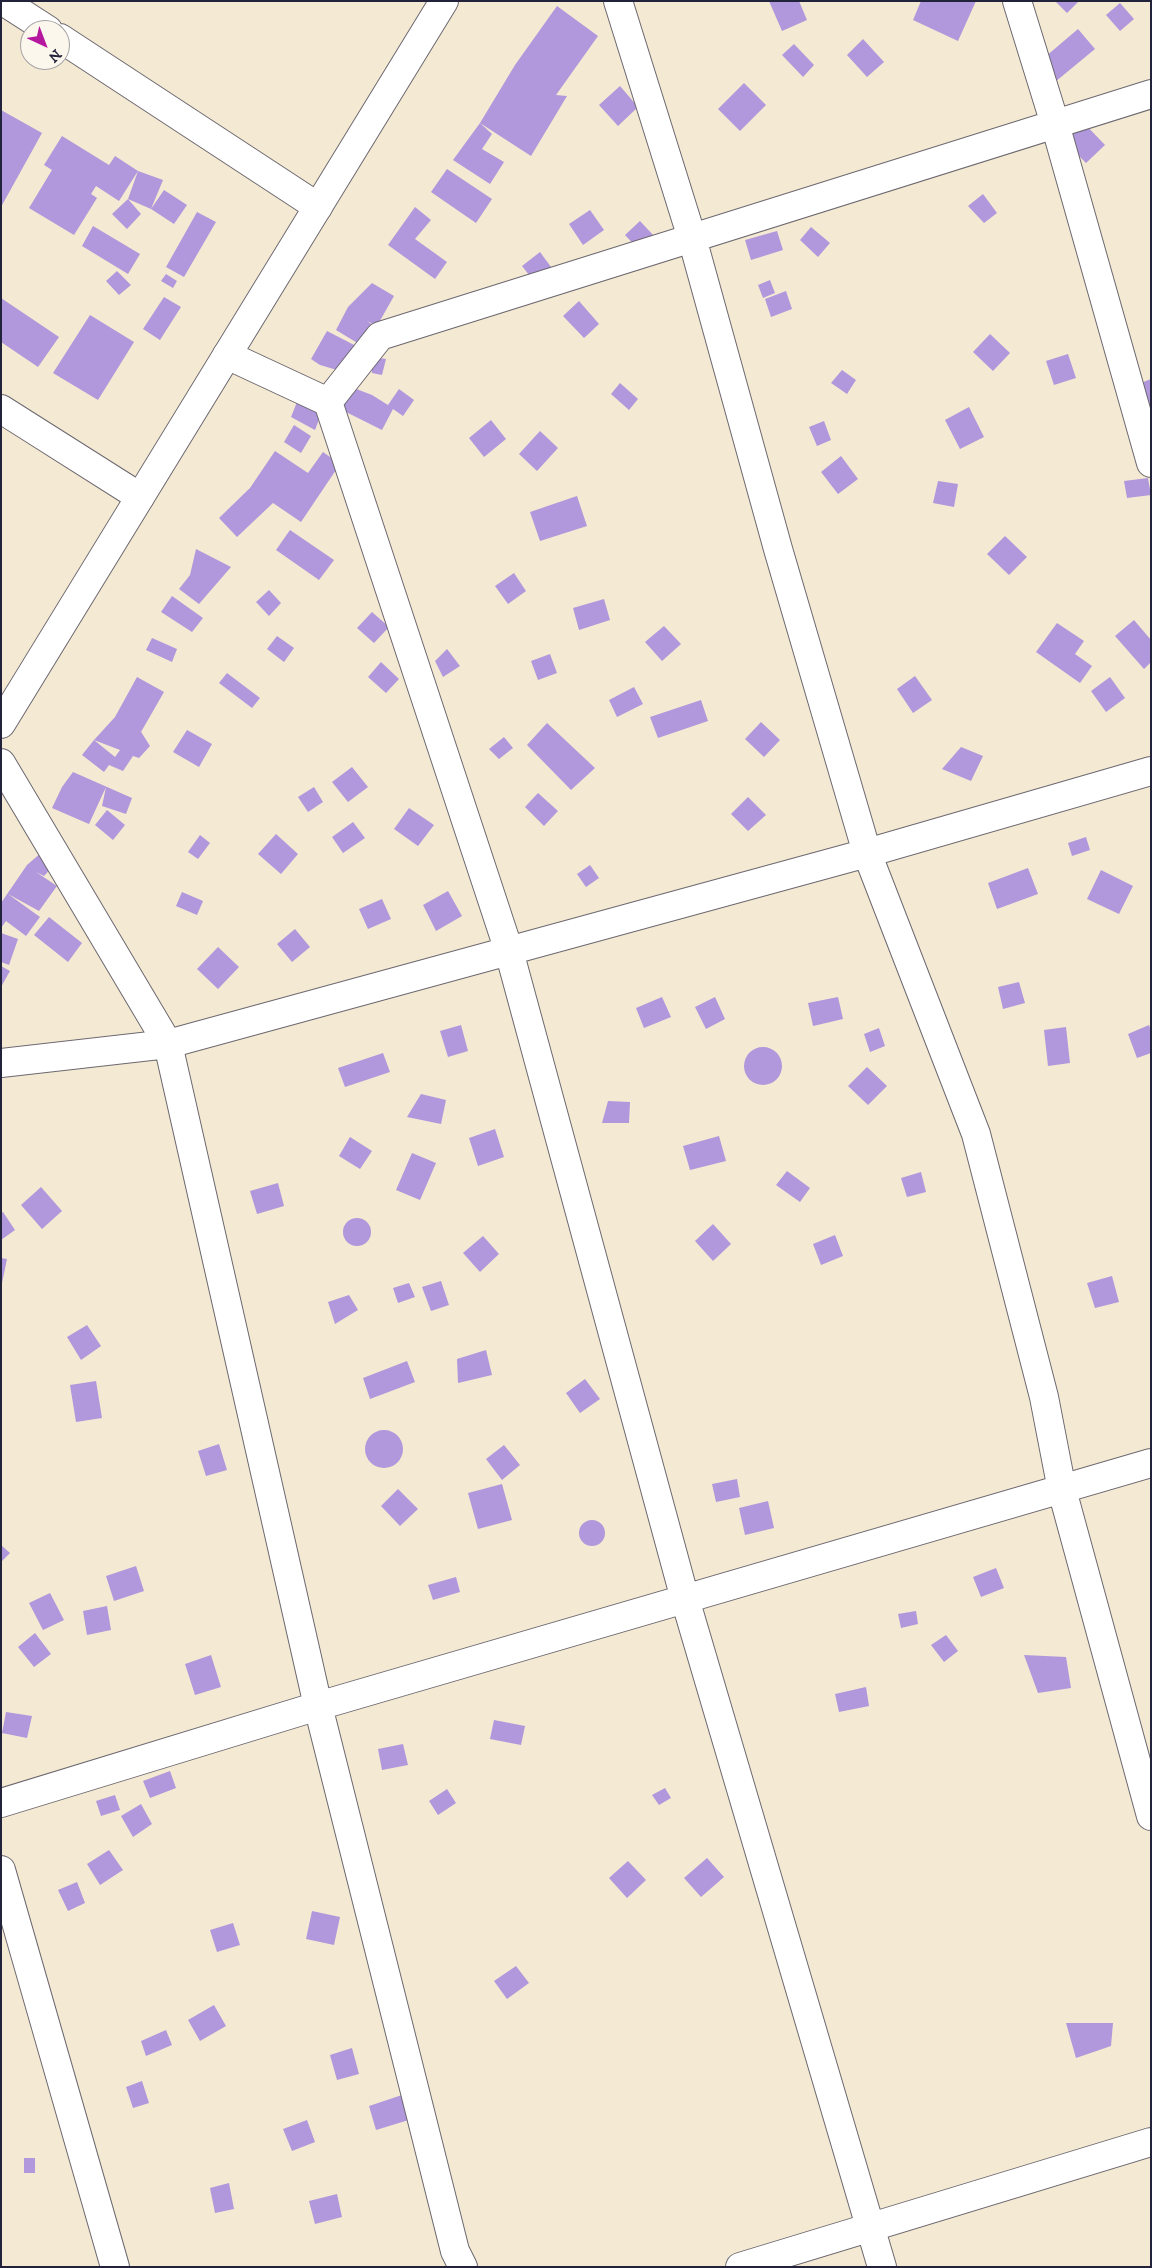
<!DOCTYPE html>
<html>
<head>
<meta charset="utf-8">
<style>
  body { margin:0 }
  #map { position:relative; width:1152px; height:2268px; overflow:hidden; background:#f4e9d2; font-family:"IM FELL DW Pica",serif }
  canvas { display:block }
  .frame { position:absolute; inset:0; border:2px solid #22223b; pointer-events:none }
  .north { position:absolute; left:20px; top:20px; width:50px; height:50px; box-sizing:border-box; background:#fbf7ec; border:1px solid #a4a2a5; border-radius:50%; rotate:137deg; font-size:14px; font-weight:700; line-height:20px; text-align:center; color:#22223b }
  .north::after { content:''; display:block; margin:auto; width:18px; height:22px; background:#b5179e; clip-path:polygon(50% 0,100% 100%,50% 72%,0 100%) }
</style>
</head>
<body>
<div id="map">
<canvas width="1152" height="2268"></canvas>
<div class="frame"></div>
<div class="north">N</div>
</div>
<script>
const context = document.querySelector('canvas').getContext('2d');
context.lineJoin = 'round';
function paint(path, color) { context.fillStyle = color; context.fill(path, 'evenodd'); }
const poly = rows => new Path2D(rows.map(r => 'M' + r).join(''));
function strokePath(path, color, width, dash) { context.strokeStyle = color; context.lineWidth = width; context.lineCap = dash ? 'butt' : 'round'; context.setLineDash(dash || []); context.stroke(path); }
paint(poly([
  [769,1,799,1,807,20,782,31],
  [921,1,976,1,958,41,913,20],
  [1055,1,1079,1,1067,13],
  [1120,3,1134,19,1120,31,1106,15],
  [557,6,598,36,556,95,567,96,531,156,480,123,515,65],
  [1078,29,1095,49,1055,82,1038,63],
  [863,39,884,62,867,77,847,55],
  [794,44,814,65,803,77,782,55],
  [744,83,766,105,740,131,718,109],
  [620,86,638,107,618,126,599,105],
  [1,110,42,133,1,207],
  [1081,120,1105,145,1086,163,1062,139],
  [480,123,492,134,482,149,504,162,490,184,453,160],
  [62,136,109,165,115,156,138,171,163,180,151,209,128,199,138,171,119,201,96,186,91,194,97,198,74,235,29,208,52,170,44,165],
  [447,169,492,199,476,223,431,192],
  [164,190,187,205,174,224,151,209],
  [983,194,997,213,984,223,968,206],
  [128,199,141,214,127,229,112,214],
  [415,207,431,220,415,239,447,262,435,279,388,245],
  [590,210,604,230,583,245,569,224],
  [197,212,216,222,184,277,166,267],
  [640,221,654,236,639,250,625,235],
  [93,226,140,254,128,274,82,246],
  [811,227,830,243,818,257,800,240],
  [777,231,783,250,751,260,745,240],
  [540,252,554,271,536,284,522,266],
  [117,271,131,285,119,295,106,281],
  [166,274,177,281,173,288,161,281],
  [770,280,775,293,763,298,758,285],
  [372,283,394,296,377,326,367,321,382,332,364,347,336,330,348,307],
  [786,291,792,309,771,317,765,299],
  [164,297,181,307,160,340,143,329],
  [1,298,59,337,38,367,1,342],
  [579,301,599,324,584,338,563,316],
  [90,315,134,342,98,400,53,373],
  [327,331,358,347,337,370,320,365,311,359],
  [990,334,1010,353,993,371,973,352],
  [1068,354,1076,378,1054,385,1046,361],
  [371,357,386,359,382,375,372,373],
  [842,370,856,380,847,394,831,383],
  [1151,379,1151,417,1133,386],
  [620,383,638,399,629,410,611,394],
  [346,385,372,395,388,405,399,389,414,400,403,416,393,409,382,430,336,407],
  [299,397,323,409,315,430,291,417],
  [969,407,984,437,960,449,945,420],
  [491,420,506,439,484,457,469,438],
  [824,421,831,440,817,446,809,427],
  [294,425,311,436,301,453,284,442],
  [540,431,558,448,537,471,519,454],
  [275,451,308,473,323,452,340,464,301,522,273,503,237,537,219,518,250,488],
  [841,456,858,479,838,494,821,472],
  [1148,478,1151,495,1127,498,1124,481],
  [938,481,958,484,954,507,933,503],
  [577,496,587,526,540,541,530,512],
  [290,530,334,560,319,580,276,550],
  [1005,536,1027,557,1009,575,987,554],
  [196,549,231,567,199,604,179,589,190,575],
  [514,573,526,591,508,604,495,586],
  [269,590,281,603,269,616,256,602],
  [172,596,203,618,192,632,161,612],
  [604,599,610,620,579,630,573,608],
  [372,612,389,627,374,643,357,628],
  [1134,620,1151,640,1151,662,1144,669,1115,636],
  [1057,623,1084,641,1075,654,1092,666,1080,683,1036,652],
  [664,626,681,644,662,661,645,642],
  [277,636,294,648,284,662,267,649],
  [152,638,177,649,172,662,146,650],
  [447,649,460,666,443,677,435,661],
  [550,654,557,673,538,680,531,661],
  [381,662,399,679,386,693,368,677],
  [227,673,260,698,252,708,219,683],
  [915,676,932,700,913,713,897,689],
  [137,677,164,692,141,732,138,727,150,746,139,758,133,756,123,771,109,765,104,772,82,755,94,740,115,757,120,750,94,740,115,717],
  [1110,677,1125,698,1106,712,1091,691],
  [634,687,643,704,617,717,609,700],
  [701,700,708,721,658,738,650,717],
  [761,722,780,740,764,757,745,739],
  [547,723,595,768,571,790,527,745],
  [187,730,212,744,199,767,173,752],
  [504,737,513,748,499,759,489,749],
  [961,747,983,756,971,781,942,769],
  [352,767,368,787,348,802,332,782],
  [73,772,132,798,126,814,102,806,106,787,89,824,52,808,62,787],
  [314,787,323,802,308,812,298,797],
  [538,793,558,811,544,826,525,807],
  [748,797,766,815,748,831,731,814],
  [409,808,434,825,418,846,394,829],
  [107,810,125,825,113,840,95,825],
  [353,822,365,838,343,853,332,837],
  [276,834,298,854,281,874,258,854],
  [200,835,210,843,198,859,188,852],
  [1086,837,1090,850,1072,856,1068,843],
  [42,852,57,862,44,876,36,872,57,886,39,911,8,894,40,917,26,936,6,921,1,928,1,903,27,865],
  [590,865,599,878,586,887,577,874],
  [1028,868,1038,894,997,909,988,883],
  [1101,870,1133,886,1119,914,1087,899],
  [448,891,462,916,436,931,423,905],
  [182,892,203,901,197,915,176,906],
  [382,899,391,919,368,929,359,909],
  [49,917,82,943,68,962,34,935],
  [295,929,310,947,292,962,277,944],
  [1,933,18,939,9,965,1,962],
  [218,947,239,967,218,989,197,969],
  [1,966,10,971,1,987],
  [1019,982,1025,1003,1003,1009,998,987],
  [662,997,671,1017,644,1028,636,1008],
  [715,997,725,1019,706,1029,695,1007],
  [838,997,843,1019,813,1026,808,1003],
  [461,1025,468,1051,448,1057,440,1031],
  [1149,1025,1151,1031,1151,1053,1137,1058,1128,1034],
  [1066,1027,1070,1063,1048,1066,1044,1030],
  [879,1028,885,1046,870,1052,864,1034],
  '744 1066a19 19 0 1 1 38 0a19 19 0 1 1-38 0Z',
  [383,1053,390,1072,345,1087,338,1068],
  [867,1067,887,1086,868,1105,848,1086],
  [421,1094,446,1100,441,1124,407,1117],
  [608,1101,630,1102,629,1123,602,1123],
  [495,1129,504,1157,478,1166,469,1138],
  [719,1136,726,1161,690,1170,683,1146],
  [350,1137,372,1151,360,1169,339,1156],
  [412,1153,436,1163,420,1200,396,1190],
  [787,1171,810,1188,800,1202,776,1185],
  [921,1172,926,1192,907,1197,901,1178],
  [278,1183,284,1206,257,1214,250,1191],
  [41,1187,62,1211,42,1229,21,1205],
  [3,1212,15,1230,1,1240,1,1213],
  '343 1232a14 14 0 1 1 28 0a14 14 0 1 1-28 0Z',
  [713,1224,731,1244,713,1261,695,1241],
  [835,1235,843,1256,821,1265,813,1244],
  [483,1236,499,1254,480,1272,463,1253],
  [1,1258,7,1259,2,1283,1,1283],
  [1112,1276,1119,1302,1095,1308,1087,1283],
  [441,1281,449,1305,431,1311,422,1287],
  [409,1283,415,1297,398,1303,393,1288],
  [349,1295,358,1310,335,1324,328,1302],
  [87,1325,101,1346,81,1360,67,1337],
  [486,1350,492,1375,458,1383,457,1359],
  [407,1361,415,1382,370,1399,363,1378],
  [585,1379,600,1399,580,1413,566,1393],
  [96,1381,102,1418,76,1422,70,1385],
  '365 1449a19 19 0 1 1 38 0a19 19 0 1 1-38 0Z',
  [219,1444,227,1470,206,1476,198,1451],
  [504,1445,520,1465,502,1480,486,1459],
  [737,1479,740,1497,716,1502,712,1484],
  [502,1484,512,1520,478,1529,468,1493],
  [398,1489,418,1509,400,1526,381,1506],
  [768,1501,774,1528,745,1535,739,1508],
  '579 1533a13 13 0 1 1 26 0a13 13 0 1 1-26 0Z',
  [1,1545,10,1553,1,1562],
  [136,1566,144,1591,114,1601,106,1576],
  [996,1568,1004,1588,981,1597,973,1577],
  [456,1577,460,1592,433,1600,428,1585],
  [50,1593,64,1620,43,1630,29,1603],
  [107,1606,111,1630,87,1635,83,1611],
  [916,1611,918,1624,901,1628,898,1614],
  [35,1633,51,1654,34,1667,18,1647],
  [946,1635,958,1651,944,1662,931,1645],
  [211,1655,221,1687,195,1695,185,1664],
  [1024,1655,1066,1657,1071,1688,1038,1693],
  [866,1687,869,1706,839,1712,835,1694],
  [6,1712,32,1716,27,1738,2,1733],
  [494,1720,525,1726,521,1745,490,1739],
  [403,1744,408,1765,382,1770,378,1749],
  [170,1771,176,1788,150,1798,143,1781],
  [665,1788,671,1798,659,1805,652,1795],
  [447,1789,456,1803,438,1815,429,1801],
  [115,1795,120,1810,101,1816,96,1801],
  [141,1804,152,1824,133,1837,121,1816],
  [109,1850,123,1870,100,1885,87,1864],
  [707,1858,724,1877,701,1897,684,1878],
  [628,1861,646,1880,627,1898,609,1878],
  [77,1882,85,1903,68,1911,58,1890],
  [312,1911,340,1917,334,1945,306,1939],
  [233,1923,240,1945,217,1952,210,1930],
  [516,1966,529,1983,507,1999,494,1981],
  [214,2005,226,2026,200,2041,188,2020],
  [1066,2023,1113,2023,1111,2046,1076,2058],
  [166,2030,172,2045,146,2056,141,2041],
  [352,2048,359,2074,337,2080,330,2055],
  [142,2081,149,2103,133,2108,126,2087],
  [405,2094,412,2119,376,2130,369,2106],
  [307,2120,315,2142,292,2151,283,2129],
  [24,2158,35,2158,35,2173,24,2173],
  [229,2183,234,2209,215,2213,210,2188],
  [337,2194,342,2217,315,2224,309,2201]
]), '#b197dc');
const minor = poly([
  [3,1,48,30],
  [618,1,692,238,778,549,867,853,976,1134,1044,1397,1062,1490,1151,1816],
  [1017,1,1055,124,1151,463],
  [60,38,318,207],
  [227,355,328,402,509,951,685,1599,882,2267],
  [328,402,380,336,1151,94],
  [1,409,140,497],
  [1,763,168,1044,318,1706,455,2251,463,2267],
  [1,1063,168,1044,867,853,1151,771],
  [1,1803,318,1706,1151,1463],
  [1,1870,115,2267],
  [740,2267,1151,2142]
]);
const tertiary = poly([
  [1,724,444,1]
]);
strokePath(minor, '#6c6870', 30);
strokePath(tertiary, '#6c6870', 30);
strokePath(minor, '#fff', 28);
strokePath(tertiary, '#fff', 28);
</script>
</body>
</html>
